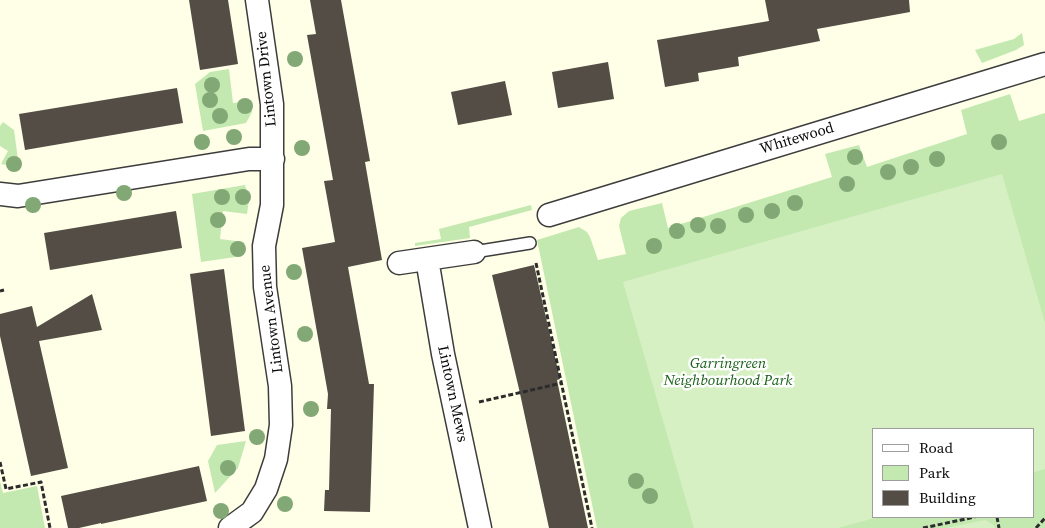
<!DOCTYPE html>
<html>
<head>
<meta charset="utf-8">
<style>
  body { margin:0 }
  #map { position:relative; width:1045px; height:528px; overflow:hidden; background:#ffffe7; font-family:"Source Serif 4",serif }
  canvas { display:block }
  .legend { position:absolute; left:872px; top:428px; width:162px; height:90px; box-sizing:border-box; background:#fff; border:1px solid #9d9d9d; margin:0; padding:6px 9px; list-style:none; font-size:15px; color:#0a0a0a }
  .legend li { display:flex; align-items:center; gap:10px; height:25px }
  .legend b { width:25px; border:1px solid #9d9d9d }
</style>
</head>
<body>
<div id="map">
<canvas width="1045" height="528"></canvas>
<ul class="legend">
<li><b style="height:6px;background:#fff"></b>Road</li>
<li><b style="height:14px;background:#c3e9b1"></b>Park</li>
<li><b style="height:14px;background:#534d46"></b>Building</li>
</ul>
</div>
<script>
const context = document.querySelector('canvas').getContext('2d');
context.lineJoin = 'round';
function paint(path, color) { context.fillStyle = color; context.fill(path, 'evenodd'); }
const poly = rows => new Path2D(rows.map(r => 'M' + r).join(''));
function strokePath(path, color, width, dash) { context.strokeStyle = color; context.lineWidth = width; context.lineCap = dash ? 'butt' : 'round'; context.setLineDash(dash || []); context.stroke(path); }
function label(font, color, halo, rows, align = 'center') {
  context.font = font + ' "Source Serif 4",serif'; context.lineWidth = 5; context.setLineDash([]); context.textBaseline = 'middle'; context.strokeStyle = halo; context.fillStyle = color; for (const [text, x, y, turn = 0] of rows) {
    context.save(); context.translate(x, y); context.rotate((+turn || 0) * Math.PI / 180); context.textAlign = isNaN(turn) ? turn : align; if (halo) context.strokeText(text, 0, 0); context.fillText(text, 0, 0); context.restore();
  }
}
paint(poly([
  [1022,33,1024,45,1016,50,982,63,975,50,1014,39],
  [229,69,233,103,252,101,252,112,246,123,203,131,195,84,210,72],
  [1010,94,1019,121,1045,113,1045,528,597,528,537,240,579,227,587,232,590,237,598,260,626,254,619,226,621,218,629,211,662,203,668,228,832,177,825,154,859,145,867,167,967,134,961,110],
  [874,429,1034,429,1034,517,874,517],
  [3,122,14,130,19,167,1,164,8,151,0,146,0,126],
  [245,185,249,200,247,214,223,211,220,239,244,242,242,256,201,262,192,194],
  [531,205,532,210,469,227,470,238,415,246,415,243,441,239,439,229],
  [246,441,238,468,215,493,208,461,217,445],
  [0,481,3,493,37,486,45,528,0,528]
]), '#c3e9b1');
paint(poly([
  [1002,174,1045,323,1045,469,1034,472,1034,429,874,429,874,517,878,517,838,528,694,528,623,282],
  [985,520,994,525,995,528,946,528]
]), '#d7f0c3');
paint(poly([
  [189,0,228,0,238,64,200,70],
  [310,0,341,0,370,161,365,162,382,260,348,267,369,384,374,384,370,512,324,511,325,490,329,490,331,409,327,409,328,394,302,248,335,242,324,181,333,180,307,35,316,34],
  [765,0,909,0,910,12,817,29,820,41,738,57,739,66,698,73,699,81,665,87,657,40,769,21],
  [608,62,614,99,558,108,552,72],
  [505,81,512,115,458,125,451,92],
  [177,88,183,123,25,150,19,114],
  [176,211,182,248,50,270,44,233],
  [534,265,560,379,557,380,588,528,549,528,519,389,492,275],
  [224,269,245,431,211,436,190,274],
  [92,294,102,330,39,341,68,468,31,476,0,336,0,314,32,306,37,327],
  [199,466,207,501,101,524,101,523,79,528,68,528,61,496]
]), '#534d46');
const lane = poly([
  [474,252,530,243]
]);
const street = poly([
  [0,194,18,196,249,159,273,159],
  [549,215,1045,64],
  [427,259,443,354,480,528],
  [399,263,474,252],
  [230,528,252,512,266,489,276,459,281,425,280,386,265,287,264,246,272,205,272,104,257,0]
]);
strokePath(lane, '#3d3d3d', 14);
strokePath(street, '#3d3d3d', 25);
strokePath(poly([
  [536,263,592,528],
  [0,291,4,290],
  [479,402,562,383],
  [0,462,6,489,41,482,50,528],
  [997,517,999,528],
  [923,528,975,517],
  [1036,528,1045,518]
]), '#2c2c2c', 3, [5, 2.5]);
strokePath(lane, '#fff', 11);
strokePath(street, '#fff', 22);
context.fillStyle = '#82a876';
for (const [x, y] of [
  [295,59],
  [212,85],
  [210,100],
  [245,106],
  [220,116],
  [234,137],
  [202,142],
  [999,142],
  [302,148],
  [855,157],
  [937,159],
  [14,164],
  [911,167],
  [888,172],
  [847,184],
  [124,193],
  [222,197],
  [243,197],
  [795,203],
  [33,205],
  [772,211],
  [746,215],
  [218,220],
  [698,225],
  [718,226],
  [677,231],
  [654,246],
  [238,249],
  [294,272],
  [305,334],
  [311,409],
  [257,437],
  [228,468],
  [636,481],
  [650,496],
  [285,504],
  [221,511]
]) { context.beginPath(); context.arc(x, y, 8, 0, 2 * Math.PI); context.fill(); }
label('15px', '#0a0a0a', '#fff', [
  ["Lintown Drive",267,79,-96],
  ["Whitewood",797,139,-17],
  ["Lintown Avenue",272,319,-97],
  ["Lintown Mews",452,394,78]
]);
label('italic 15px', '#1b611a', '#fff', [
  ["Garringreen",728,364],
  ["Neighbourhood Park",728,381]
]);
</script>
</body>
</html>
